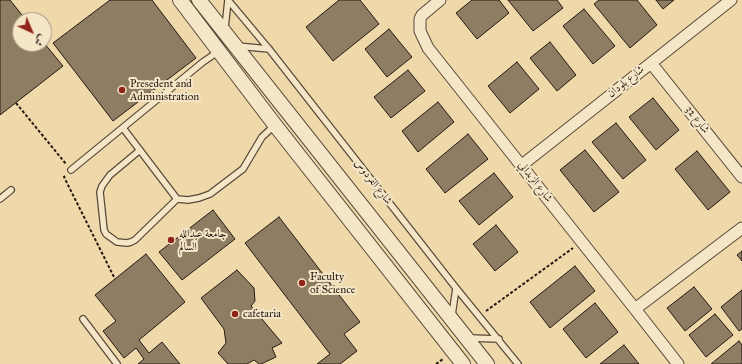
<!DOCTYPE html>
<html>
<head>
<meta charset="utf-8">
<style>
  body { margin:0 }
  #map { position:relative; width:742px; height:364px; overflow:hidden; background:#efd9aa; font-family:"IM FELL Great Primer",Amiri,serif }
  canvas { display:block }
  .north { position:absolute; left:12px; top:12px; width:40px; height:40px; box-sizing:border-box; background:#f5e6c8; border:1px solid #a29480; border-radius:50%; rotate:136deg; font-size:11px; font-weight:700; line-height:16px; text-align:center; color:#251913 }
  .north::after { content:''; display:block; margin:auto; width:14px; height:18px; background:#8f2418; clip-path:polygon(50% 0,100% 100%,50% 72%,0 100%) }
</style>
</head>
<body>
<div id="map">
<canvas width="742" height="364"></canvas>
<div class="north">ش</div>
</div>
<script>
const context = document.querySelector('canvas').getContext('2d');
context.lineJoin = 'round';
function paint(path, color) { context.fillStyle = color; context.fill(path, 'evenodd'); }
const poly = rows => new Path2D(rows.map(r => 'M' + r).join(''));
function strokePath(path, color, width, dash) { context.strokeStyle = color; context.lineWidth = width; context.lineCap = dash ? 'butt' : 'round'; context.setLineDash(dash || []); context.stroke(path); }
function label(font, color, halo, rows, align = 'center') {
  context.font = font + ' "IM FELL Great Primer",Amiri,serif'; context.lineWidth = 4; context.setLineDash([]); context.textBaseline = 'middle'; context.strokeStyle = halo; context.fillStyle = color; for (const [text, x, y, turn = 0] of rows) {
    context.save(); context.translate(x, y); context.rotate((+turn || 0) * Math.PI / 180); context.textAlign = isNaN(turn) ? turn : align; if (halo) context.strokeText(text, 0, 0); context.fillText(text, 0, 0); context.restore();
  }
}
const building = poly([
  [0,0,10,0,26,20,20,20,20,44,44,44,44,43,63,66,0,115,0,0],
  [110,0,152,0,196,58,113,121,53,43,110,0],
  [339,0,360,0,379,24,333,61,306,27,339,0],
  [472,0,499,0,509,13,477,39,456,13,472,0],
  [508,0,557,0,563,8,533,31,508,0],
  [599,0,637,0,657,25,630,48,594,4,599,0],
  [656,0,674,0,663,9,656,0],
  [584,9,615,46,593,64,563,26,584,9],
  [389,29,412,57,387,77,365,49,389,29],
  [550,42,576,75,557,91,530,58,550,42],
  [517,62,539,89,510,113,488,86,517,62],
  [408,70,425,91,391,118,374,97,408,70],
  [653,98,679,130,656,150,629,117,653,98],
  [438,102,454,122,418,152,402,131,438,102],
  [616,123,646,160,623,179,592,142,616,123],
  [468,134,488,159,445,193,426,169,468,134],
  [585,150,619,192,594,212,560,170,585,150],
  [697,151,730,192,708,210,675,169,697,151],
  [494,173,513,197,479,225,459,201,494,173],
  [213,210,235,239,182,280,159,252,213,210],
  [279,217,360,322,344,334,357,351,340,364,317,364,330,354,245,243,279,217],
  [496,225,518,252,495,271,473,244,496,225],
  [742,251,742,261,737,255,742,251],
  [146,254,185,302,139,340,149,353,162,342,180,364,138,364,144,359,136,348,124,358,103,331,116,321,95,295,146,254],
  [575,266,595,291,550,328,530,302,575,266],
  [237,270,254,288,255,301,251,306,282,343,272,348,276,357,261,364,259,364,254,360,247,364,228,364,218,353,226,343,224,329,201,298,237,270],
  [694,287,712,309,685,331,667,308,694,287],
  [742,290,742,329,739,331,721,307,742,290],
  [595,303,618,332,586,358,563,329,595,303],
  [715,314,733,335,706,357,689,335,715,314],
  [739,341,742,345,742,364,711,364,739,341],
  [624,345,639,364,600,364,624,345]
]);
paint(building, '#8e7d62');
strokePath(building, '#251913', 1);
const service = poly([
  [228,0,269,49,456,288,518,364],
  [225,28,228,0],
  [237,46,269,49],
  [123,128,177,199,188,200,199,198,210,194,243,169,262,137,275,125],
  [140,150,110,175,102,186,100,192,104,230,106,234,117,242,127,243,131,242,135,240,177,199],
  [71,170,203,62,219,51],
  [0,199,11,190],
  [452,315,456,288],
  [83,319,117,364],
  [469,338,499,339]
]);
const minor = poly([
  [440,0,422,15,420,19,420,31,428,48,635,309,678,364],
  [651,63,742,177],
  [522,165,731,0],
  [635,309,742,228]
]);
const tertiary = poly([
  [180,0,275,125,463,364],
  [199,0,487,364]
]);
strokePath(service, '#584939', 8);
strokePath(minor, '#584939', 13);
strokePath(tertiary, '#584939', 16);
strokePath(poly([
  [16,103,66,164],
  [65,176,64,177,115,279],
  [486,311,573,248],
  [436,364,443,359]
]), '#251913', 2, [3, 2]);
strokePath(service, '#f5e6c8', 5.5);
strokePath(minor, '#f5e6c8', 11);
strokePath(tertiary, '#f5e6c8', 14);
for (const [x, y, r, color] of [
  [122,90,4,"#8f2418"],
  [171,240,4,"#8f2418"],
  [302,283,4,"#8f2418"],
  [235,314,4,"#8f2418"]
]) { const dot = new Path2D(); dot.arc(x, y, r, 0, 2 * Math.PI); context.fillStyle = color; context.fill(dot); strokePath(dot, '#f5e6c8', 1.5); }
label('11px', '#251913', '#f5e6c8', [
  ["شارع بلودان",626,82,-39],
  ["شارع 32",697,120,52],
  ["شارع الفردوس",373,182,52],
  ["شارع الزبداني",535,182,52]
]);
label('11px', '#251913', '#f5e6c8', [
  ["Presedent and",130,84],
  ["Administration",130,97],
  ["جامعة عبدالله",179,234],
  ["السالم",179,247],
  ["Faculty",310,277],
  ["of Science",310,290],
  ["cafetaria",243,314]
], 'left');
</script>
</body>
</html>
